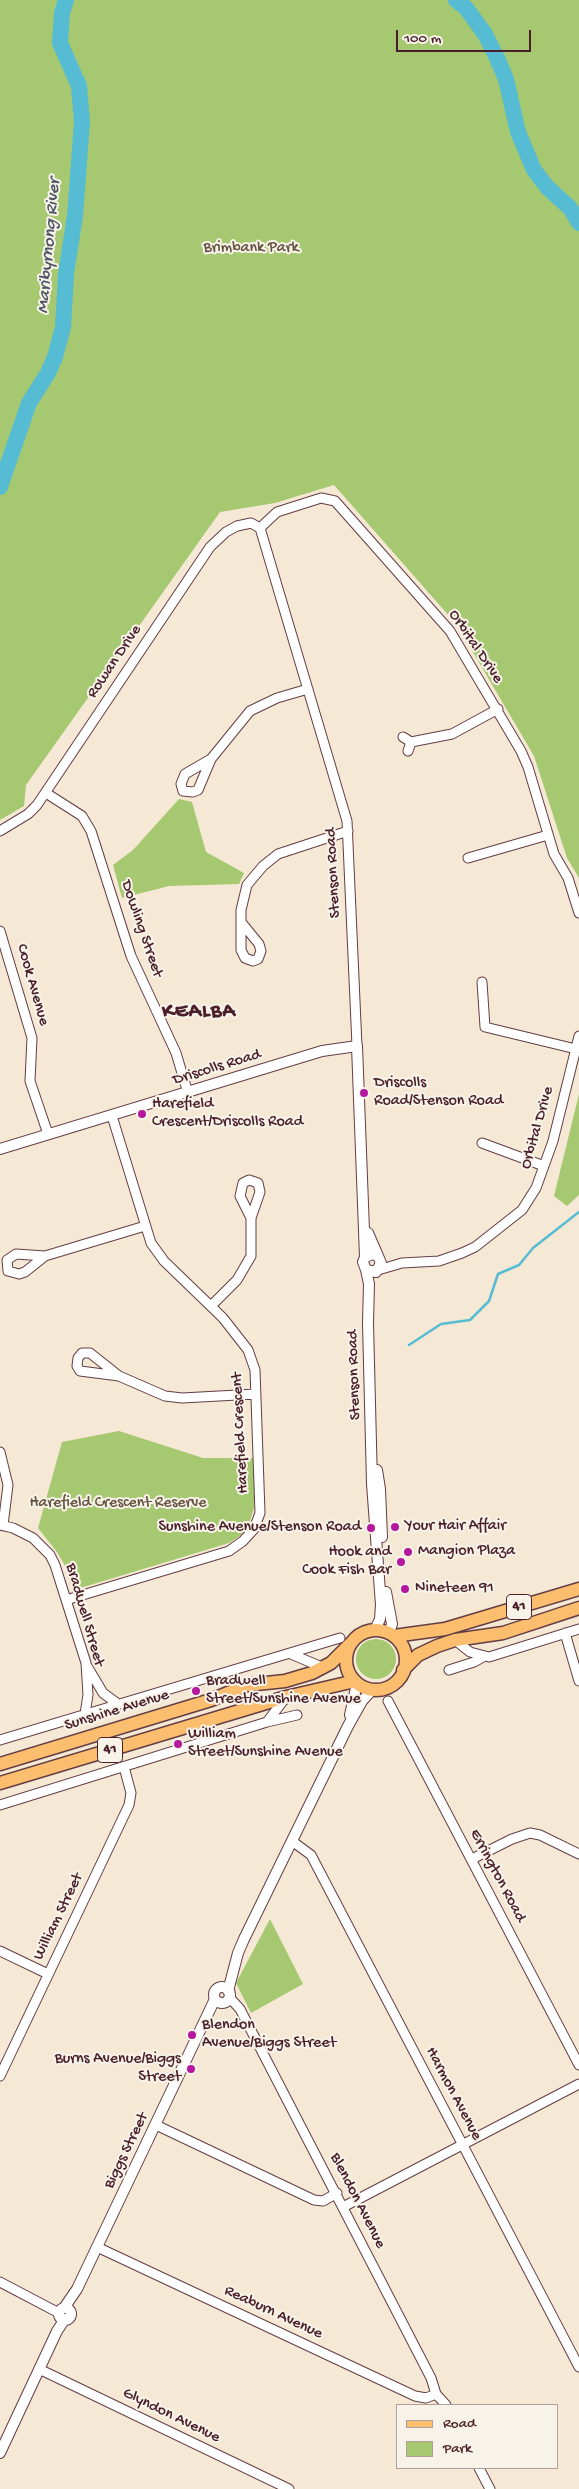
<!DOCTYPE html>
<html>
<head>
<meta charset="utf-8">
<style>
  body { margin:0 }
  #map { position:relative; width:579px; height:2489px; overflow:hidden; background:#f5e8d4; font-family:"Gochi Hand",sans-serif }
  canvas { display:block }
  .legend { position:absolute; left:396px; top:2404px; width:162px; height:65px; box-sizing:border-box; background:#f7f3e8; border:1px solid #b29e9c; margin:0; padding:6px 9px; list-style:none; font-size:15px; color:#4a1f2b }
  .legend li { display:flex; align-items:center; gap:10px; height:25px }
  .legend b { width:25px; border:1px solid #b29e9c }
  .scale { position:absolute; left:396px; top:30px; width:135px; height:22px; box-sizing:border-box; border:2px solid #4a1f2b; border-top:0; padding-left:6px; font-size:15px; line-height:18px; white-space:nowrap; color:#4a1f2b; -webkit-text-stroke:4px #f7f3e8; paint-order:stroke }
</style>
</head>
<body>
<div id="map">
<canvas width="579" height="2489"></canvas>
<ul class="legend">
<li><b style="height:6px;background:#fbbd6e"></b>Road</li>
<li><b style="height:14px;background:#a5c871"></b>Park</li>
</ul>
<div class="scale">100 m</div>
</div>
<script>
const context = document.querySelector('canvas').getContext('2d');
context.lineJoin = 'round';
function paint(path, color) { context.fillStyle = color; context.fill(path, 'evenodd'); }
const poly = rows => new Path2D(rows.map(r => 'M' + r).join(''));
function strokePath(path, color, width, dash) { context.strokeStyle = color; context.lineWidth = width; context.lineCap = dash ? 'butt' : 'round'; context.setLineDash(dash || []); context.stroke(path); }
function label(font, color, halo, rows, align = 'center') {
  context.font = font + ' "Gochi Hand",sans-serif'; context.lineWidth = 4; context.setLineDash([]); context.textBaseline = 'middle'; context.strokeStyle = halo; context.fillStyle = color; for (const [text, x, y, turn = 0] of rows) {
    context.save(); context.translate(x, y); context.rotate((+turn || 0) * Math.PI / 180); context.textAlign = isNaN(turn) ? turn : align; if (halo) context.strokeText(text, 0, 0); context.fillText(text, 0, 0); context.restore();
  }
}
paint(poly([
  [0,0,579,0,579,878,567,858,534,756,457,625,334,485,275,503,220,512,26,785,24,806,0,820],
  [179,799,192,802,206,852,244,873,239,884,169,886,122,898,113,865,133,850],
  [579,1094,579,1195,567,1206,554,1196],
  [119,1431,203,1458,254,1458,254,1508,249,1524,241,1535,229,1543,77,1589,71,1585,64,1564,57,1552,38,1528,62,1442],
  '356 1659a20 20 0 1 1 40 0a20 20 0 1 1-40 0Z',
  [270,1919,303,1984,251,2013,236,1983]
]), '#a5c871');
strokePath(poly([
  [409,1345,441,1324,470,1320,489,1301,498,1274,519,1265,533,1248,579,1212]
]), '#56bcd4', 2.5);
strokePath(poly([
  [456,0,466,8,485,34,497,58,506,79,518,132,534,170,547,187,570,208,579,223],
  [0,487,29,403,48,373,55,357,63,327,66,274,75,216,82,122,79,86,60,43,62,13,66,0]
]), '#56bcd4', 16);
const minor = poly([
  [260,528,277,512,321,498,335,501,450,631,521,751,528,767,554,854,568,878,579,913],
  [260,528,347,821,357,1046],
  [403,737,411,742,408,751],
  [411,742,452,734,498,709],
  [211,759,185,774,181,784,183,791,193,792,198,790,211,759,250,711,277,698,308,689],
  [46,793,82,816,91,831,131,956,176,1053,188,1093],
  [0,831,28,814,37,805,210,547,226,532,237,526,251,523,260,528],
  [468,858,548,835],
  [241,922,259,944,261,951,258,959,253,961,245,958,241,950,241,910,247,885,263,866,278,854,348,831],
  [0,931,32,1038,30,1081,48,1134],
  [482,982,485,1027,576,1049],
  [482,1143,544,1166],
  [45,1256,16,1254,7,1260,8,1271,19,1274,25,1272,45,1256,145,1226],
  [378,1270,402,1263,439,1261,462,1253,475,1247,522,1210,536,1188,553,1141,579,1036],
  [211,1306,237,1280,251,1256,251,1218,260,1192,258,1183,249,1180,243,1183,240,1196,251,1218],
  [119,1376,90,1353,82,1353,78,1358,77,1366,80,1371,119,1376,165,1396,182,1398,256,1394],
  [0,1452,8,1485,3,1525],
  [0,1525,13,1528,33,1538,50,1555,55,1565,86,1663,88,1695,85,1714],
  [66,1600,229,1551,243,1541,254,1529,260,1513,255,1370,248,1350,223,1318,164,1261,151,1243,112,1116],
  [565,1633,579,1681],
  [455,1640,470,1652,489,1657,579,1629],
  [291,1654,324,1668],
  [87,1666,103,1693,118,1704],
  [449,1670,474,1662,483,1657],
  [388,1701,579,2065],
  [267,1722,286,1697],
  [0,1740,340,1638],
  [0,1805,267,1722,297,1715],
  [292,1841,311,1855,579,2367],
  [472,1859,512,1839,530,1833,540,1835,579,1854],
  [0,1951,48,1974],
  [229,1997,240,2009,431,2378,436,2394,446,2405],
  [0,2076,129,1805,131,1793,124,1767],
  [156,2125,314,2200,323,2201,337,2193],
  [343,2207,579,2084],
  [97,2247,415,2396,426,2398,436,2394],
  [0,2282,59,2313],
  [39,2369,289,2489],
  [479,2468,490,2489]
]);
const tertiary = poly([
  [0,1149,322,1051,357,1046,365,1257],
  [368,1233,375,1249,381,1263,376,1272,366,1270,363,1262,365,1257,373,1254,378,1256],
  [366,1270,369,1284,368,1323,372,1484,381,1605,380,1619,375,1630],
  [377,1470,380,1489,382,1537],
  [386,1592,392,1624,389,1633],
  [350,1715,357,1683],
  '214 1995a8 8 0 1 1 16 0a8 8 0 1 1-16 0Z',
  [228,1991,238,1953,244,1939,348,1726,362,1701,372,1690],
  [64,2308,77,2289,215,1999],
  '59 2314a6 6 0 1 1 12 0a6 6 0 1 1-12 0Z',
  [0,2453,57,2331,65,2319]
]);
const primary = poly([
  '346 1660a30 30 0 1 1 60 0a30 30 0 1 1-60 0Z',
  [394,1636,445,1629,579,1589],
  [403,1670,418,1655,437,1646,455,1640,503,1633,579,1608],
  [0,1764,211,1700,247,1685,285,1681,312,1673,331,1663,350,1644],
  [0,1783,286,1697,355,1681]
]);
strokePath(minor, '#643d44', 11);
strokePath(tertiary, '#643d44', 12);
strokePath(primary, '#643d44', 15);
strokePath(minor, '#fff', 9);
strokePath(tertiary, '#fff', 10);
strokePath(primary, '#fbbd6e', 12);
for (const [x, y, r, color] of [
  [364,1093,5,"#b5179e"],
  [142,1114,5,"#b5179e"],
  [395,1527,5,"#b5179e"],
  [371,1528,5,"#b5179e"],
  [408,1552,5,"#b5179e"],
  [401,1562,5,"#b5179e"],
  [405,1589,5,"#b5179e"],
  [196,1691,5,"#b5179e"],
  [178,1744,5,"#b5179e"],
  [192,2035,5,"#b5179e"],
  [191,2069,5,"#b5179e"]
]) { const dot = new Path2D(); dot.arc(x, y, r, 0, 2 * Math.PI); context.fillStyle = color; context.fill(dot); strokePath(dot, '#f7f3e8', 2); }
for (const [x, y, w] of [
  [519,1607,25],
  [110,1750,25]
]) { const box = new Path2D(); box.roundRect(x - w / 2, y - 12.5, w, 25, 4); context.fillStyle = '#f7f3e8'; context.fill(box); strokePath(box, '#4a1f2b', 1); }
label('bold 15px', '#4a1f2b', null, [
  ["41",519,1607],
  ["41",110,1750]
]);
label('16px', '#655240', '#f7f3e8', [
  ["Brimbank Park",251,249],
  ["Harefield Crescent Reserve",118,1504]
]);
label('16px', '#4a1f2b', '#f7f3e8', [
  ["Orbital Drive",475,647,56],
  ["Rowan Drive",115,662,-56],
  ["Stenson Road",334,873,-93],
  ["Dowling Street",141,929,71],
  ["Cook Avenue",32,985,74],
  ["Driscolls Road",217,1068,-17],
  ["Orbital Drive",538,1128,-74],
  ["Stenson Road",355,1375,-92],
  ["Harefield Crescent",241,1433,-93],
  ["Bradwell Street",84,1615,74],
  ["Sunshine Avenue",117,1711,-17],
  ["Errington Road",497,1876,62],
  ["William Street",59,1917,-64],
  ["Harmon Avenue",453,2094,62],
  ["Biggs Street",127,2151,-64],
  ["Blendon Avenue",357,2201,63],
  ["Reaburn Avenue",273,2313,25],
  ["Glyndon Avenue",171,2416,26]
]);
label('16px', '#4a1f2b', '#f7f3e8', [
  ["Driscolls",374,1084],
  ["Road/Stenson Road",374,1102],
  ["Harefield",152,1105],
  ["Crescent/Driscolls Road",152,1123],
  ["Your Hair Affair",405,1527],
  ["Sunshine Avenue/Stenson Road",361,1528,"right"],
  ["Mangion Plaza",418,1552],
  ["Hook and",391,1553,"right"],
  ["Cook Fish Bar",391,1571,"right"],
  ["Nineteen 91",415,1589],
  ["Bradwell",206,1682],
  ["Street/Sunshine Avenue",206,1700],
  ["William",188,1735],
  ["Street/Sunshine Avenue",188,1753],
  ["Blendon",202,2026],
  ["Avenue/Biggs Street",202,2044],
  ["Burns Avenue/Biggs",181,2060,"right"],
  ["Street",181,2078,"right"]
], 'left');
label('italic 18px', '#4e5666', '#f7f3e8', [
  ["Maribyrnong River",50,246,-85]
]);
context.letterSpacing = '1px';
label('bold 21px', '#4a1f2b', '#f7f3e8', [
  ["KEALBA",199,1013]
]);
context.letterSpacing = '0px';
</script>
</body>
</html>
